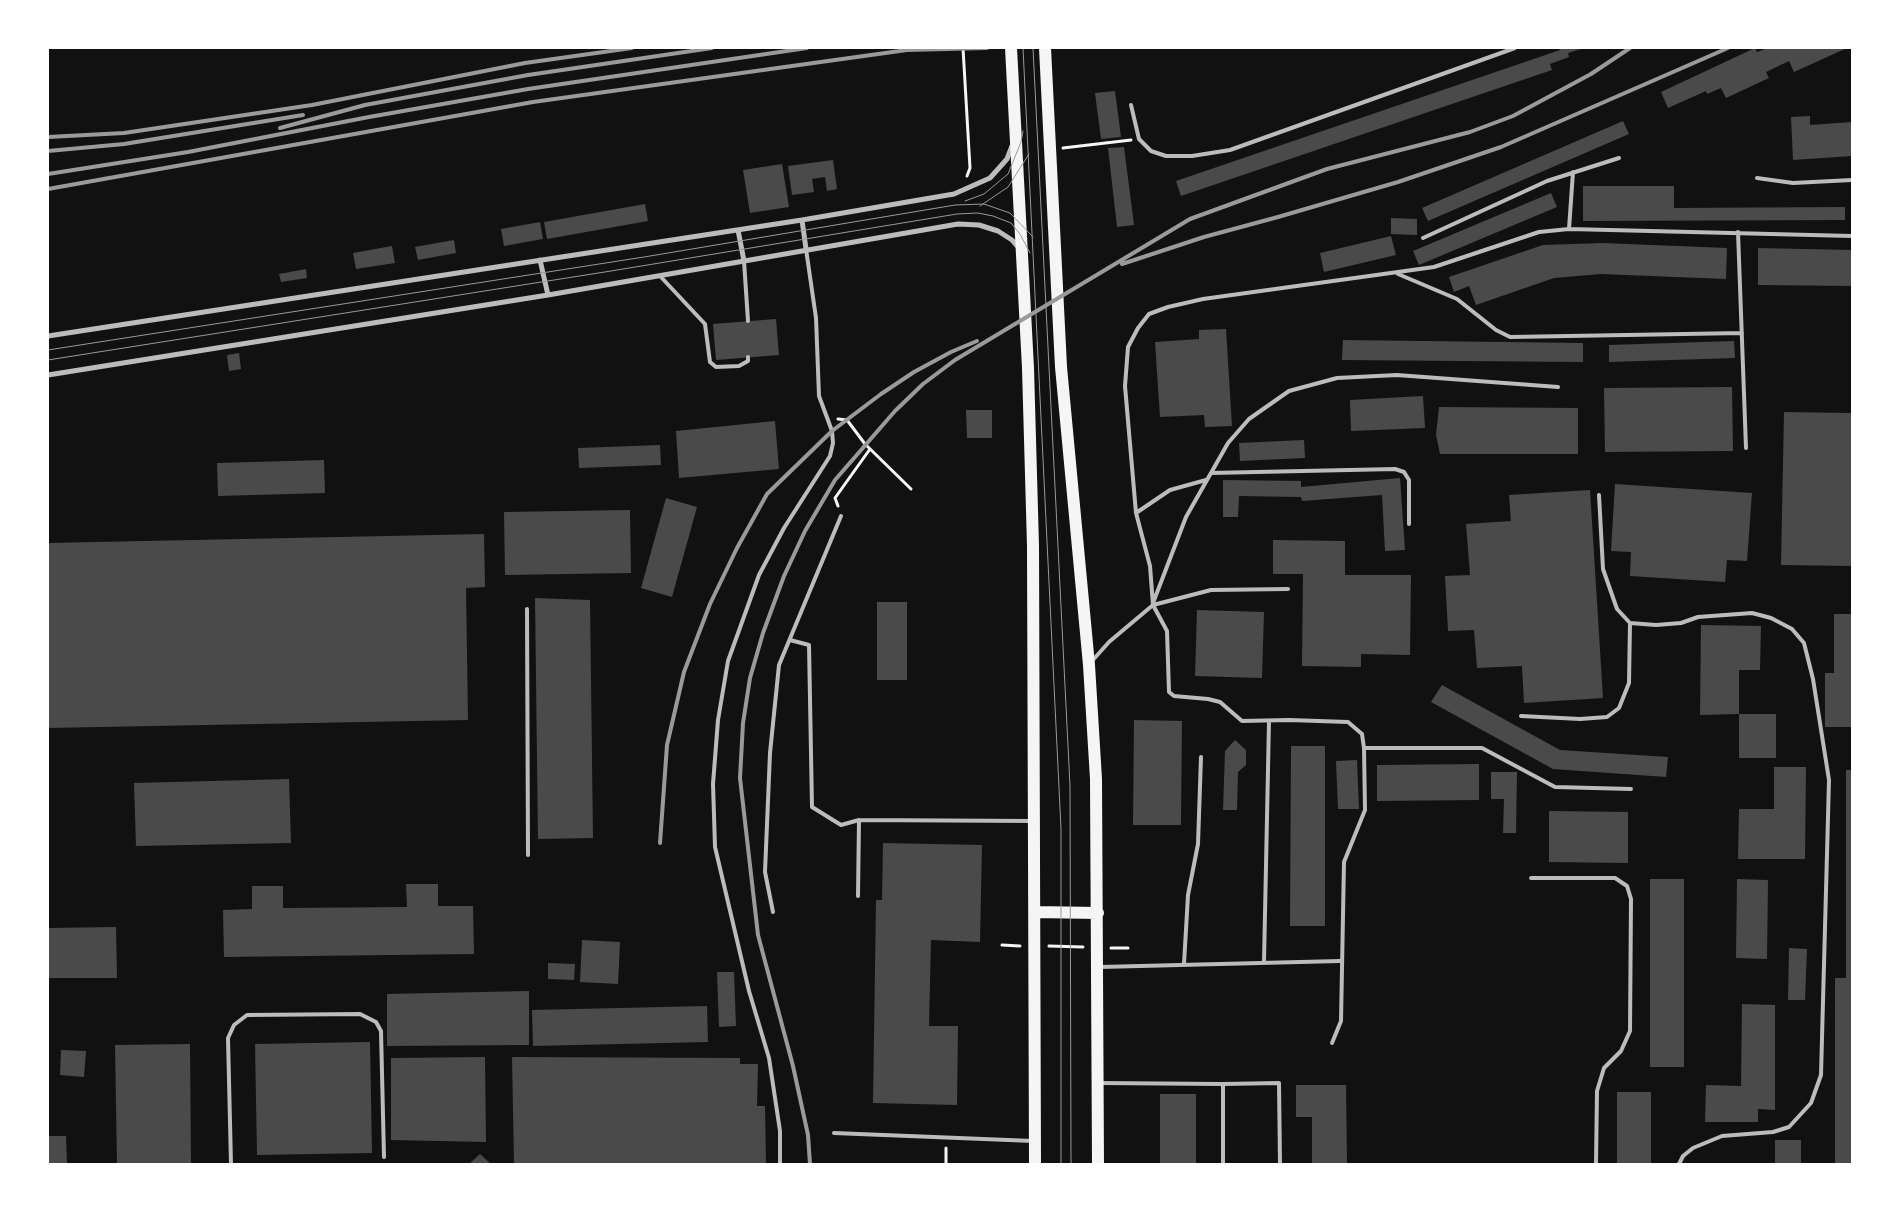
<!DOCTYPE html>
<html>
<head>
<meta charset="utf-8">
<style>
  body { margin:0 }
  #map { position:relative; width:1900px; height:1212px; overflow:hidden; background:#111; font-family:"Exo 2",sans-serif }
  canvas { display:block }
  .frame { position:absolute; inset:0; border:49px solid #fff; pointer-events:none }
</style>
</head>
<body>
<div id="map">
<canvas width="1900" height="1212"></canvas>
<div class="frame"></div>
</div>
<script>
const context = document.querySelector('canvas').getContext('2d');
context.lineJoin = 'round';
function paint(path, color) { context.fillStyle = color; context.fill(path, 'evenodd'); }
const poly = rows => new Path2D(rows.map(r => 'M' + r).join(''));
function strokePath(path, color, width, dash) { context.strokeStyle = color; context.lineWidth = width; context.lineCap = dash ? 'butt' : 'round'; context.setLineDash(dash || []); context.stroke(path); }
paint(poly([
  [1559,48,1584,48,1568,53,1569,57,1550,64,1552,70,1181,196,1176,181,1560,50],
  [1755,48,1757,52,1768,48,1847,48,1794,72,1789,61,1766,72,1769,78,1726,98,1721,88,1707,94,1706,91,1668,108,1661,92],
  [1115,91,1121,137,1101,139,1095,93],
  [1810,116,1810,125,1852,122,1852,156,1793,160,1791,117],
  [1623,121,1629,134,1428,221,1422,208],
  [1124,147,1134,225,1117,227,1108,148],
  [833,160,837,189,827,191,825,177,812,179,814,192,792,195,788,166],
  [782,164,789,207,750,213,743,170],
  [1583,186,1674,186,1674,208,1845,207,1845,220,1583,221],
  [1551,193,1557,207,1419,265,1413,251],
  [645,204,648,221,547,239,544,222],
  [1391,218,1417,219,1417,235,1391,234],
  [540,222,543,239,504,246,501,229],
  [1391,236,1396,255,1324,272,1320,253],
  [454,240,456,253,418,260,415,247],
  [1602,243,1727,248,1726,279,1601,274,1554,278,1476,305,1469,286,1454,292,1449,277,1543,245],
  [392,246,395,263,356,269,353,253],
  [1758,248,1852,250,1852,286,1758,285],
  [306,269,307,278,281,282,279,274],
  [776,319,779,355,716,360,713,324],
  [1226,329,1232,426,1205,427,1204,415,1160,417,1155,342,1199,339,1199,330],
  [1343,340,1583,343,1583,362,1342,360],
  [1734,341,1735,358,1609,362,1609,345],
  [239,353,241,369,229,371,227,355],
  [1732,387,1733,451,1605,452,1604,388],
  [1423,396,1425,428,1351,431,1350,400],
  [1439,407,1578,408,1578,454,1440,454,1436,435],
  [966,410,992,410,992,438,967,438],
  [1784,412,1851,413,1852,566,1781,565],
  [775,421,779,469,679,478,676,431],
  [1304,440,1305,458,1240,461,1239,443],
  [660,445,661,465,579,468,578,448],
  [324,460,325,493,218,496,217,463],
  [1400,478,1405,550,1385,551,1382,495,1302,501,1301,497,1239,496,1238,517,1223,517,1223,480,1301,481,1301,487],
  [1615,484,1752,493,1747,561,1727,560,1725,582,1630,576,1631,552,1611,551],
  [1590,490,1603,698,1524,703,1522,666,1477,668,1474,630,1448,631,1445,576,1470,575,1466,524,1511,521,1509,495],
  [666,498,697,507,672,597,641,588],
  [630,510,631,573,505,575,504,512],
  [484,534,485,587,466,588,468,720,48,728,48,543],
  [1273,540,1345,541,1345,575,1411,575,1410,655,1361,654,1361,667,1302,666,1303,574,1273,574],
  [535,598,590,600,593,838,538,839],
  [877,602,907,602,907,680,877,680],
  [1197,610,1264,612,1262,678,1195,676],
  [1834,614,1852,614,1852,727,1825,727,1825,673,1834,673],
  [1701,625,1761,626,1760,670,1739,670,1739,714,1776,714,1776,758,1739,758,1739,714,1700,715],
  [1442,685,1560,750,1668,757,1666,777,1553,769,1431,702],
  [1134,720,1182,721,1181,825,1133,825],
  [1235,740,1246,750,1246,765,1238,772,1237,810,1223,810,1225,751],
  [1291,746,1325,746,1325,926,1290,926],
  [1357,760,1359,809,1338,809,1336,761],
  [1479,764,1479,800,1377,801,1377,765],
  [1774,767,1806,767,1805,859,1738,859,1739,809,1774,809],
  [1846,770,1852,770,1852,1164,1835,1164,1835,978,1846,978],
  [1491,772,1517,772,1516,833,1503,833,1504,799,1491,799],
  [289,779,291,843,136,846,134,783],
  [1549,811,1628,812,1628,863,1549,862],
  [883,843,982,845,980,942,931,940,929,1026,958,1026,957,1105,873,1103,876,900,882,900],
  [1650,879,1684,879,1684,1067,1650,1067],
  [1737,879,1768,880,1767,959,1736,958],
  [406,884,438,884,438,906,473,906,474,954,224,957,223,910,252,909,252,886,283,886,283,908,407,907],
  [116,927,117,978,48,978,48,928],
  [582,940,620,942,618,984,580,982],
  [1789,948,1807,949,1805,1000,1788,1000],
  [548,963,575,964,574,980,548,979],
  [717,972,734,972,736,1026,719,1027],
  [529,991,529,1045,387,1046,387,994],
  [1742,1004,1775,1005,1775,1110,1758,1109,1758,1122,1705,1122,1706,1085,1741,1086],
  [707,1006,708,1042,533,1046,532,1010],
  [370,1042,372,1153,257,1155,255,1044],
  [190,1044,191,1164,117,1164,115,1045],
  [61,1050,86,1051,84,1077,60,1075],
  [485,1057,486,1142,391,1140,391,1058],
  [512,1057,740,1058,740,1064,758,1064,757,1106,765,1106,766,1164,514,1164],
  [1296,1085,1346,1085,1347,1164,1312,1164,1312,1117,1296,1117],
  [1617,1092,1651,1092,1651,1164,1617,1164],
  [1160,1094,1196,1094,1196,1164,1160,1164],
  [48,1136,66,1136,67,1164,48,1164],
  [1775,1140,1801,1140,1801,1164,1775,1164],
  [480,1154,491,1164,469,1164]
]), '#4a4a4a');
strokePath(poly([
  [963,48,970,168,967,176],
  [1063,148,1131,140],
  [838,419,847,420,865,444,911,489],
  [838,506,835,498,870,449],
  [1002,945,1020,946],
  [1049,946,1083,947],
  [1111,948,1128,948],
  [946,1164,946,1148]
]), '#f5f5f5', 3);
strokePath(poly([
  [1131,105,1139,139,1151,151,1166,156,1192,156,1230,150,1515,48],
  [1757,178,1793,183,1852,180],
  [1569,229,1573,172],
  [1738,232,1746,448],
  [1423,238,1547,181,1619,158],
  [744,261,748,321],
  [1398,274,1457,299,1496,330,1510,337,1742,333],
  [660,276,705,324,710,362,716,367,739,366,748,361,748,357],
  [1211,473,1395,469,1404,472,1409,480,1409,524],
  [1599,495,1603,569,1617,609,1630,623,1656,625,1681,623,1698,617,1752,613,1771,618,1792,629,1804,643,1813,679,1829,780,1821,1075,1811,1103,1789,1127,1773,1132,1722,1136,1693,1148,1683,1156,1679,1164],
  [1136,513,1170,490,1206,480],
  [1153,603,1186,517,1228,443,1249,419,1289,391,1337,378,1397,375,1558,387],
  [527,609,528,855],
  [790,640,809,645,812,807,841,825,859,820],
  [1092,661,1109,642,1153,605,1211,590,1288,589],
  [1521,716,1580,719,1607,717,1619,708,1629,683,1630,623],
  [1631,789,1555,787,1482,748,1364,748,1362,734,1348,722,1289,720,1242,721,1220,702,1208,699,1174,696,1169,692,1167,631,1153,605,1150,566,1136,513,1125,386,1128,347,1138,328,1149,314,1168,307,1203,299,1434,267,1539,232,1569,229,1852,236],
  [1531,878,1615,878,1627,886,1631,899,1630,1031,1621,1051,1604,1068,1597,1091,1596,1164],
  [858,896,859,820,1032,821],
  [773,912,765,872,770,753,779,665,841,516],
  [1264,962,1269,721],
  [1184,964,1188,895,1198,844,1201,757],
  [1100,967,1340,961],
  [1332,1043,1341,1021,1344,862,1365,810,1364,748],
  [1099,1083,1223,1084,1223,1164],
  [1223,1084,1279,1083,1280,1164],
  [834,1133,1033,1141],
  [231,1164,228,1038,234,1025,247,1015,360,1014,376,1022,381,1031,384,1157],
  [780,1164,780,1131,769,1058,749,991,715,847,713,784,718,720,728,661,759,575,784,528,823,467,830,456,833,443,832,431,819,396,816,318,806,249]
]), '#bcbcbc', 4);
strokePath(poly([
  [802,220,806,249],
  [738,230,744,261],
  [540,260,548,295],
  [48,336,802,220,954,194,990,178,1007,159,1012,146],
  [48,375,548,295,958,224,979,225,998,231,1012,240,1020,249]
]), '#bcbcbc', 5);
strokePath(poly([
  [1011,48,1028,368,1033,546,1035,1164],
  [1045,48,1061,367,1089,665,1096,779,1098,1164],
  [1035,912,1098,913]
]), '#f5f5f5', 12);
strokePath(poly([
  [1023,48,1061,829,1061,1164],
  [1033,48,1070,786,1071,1164],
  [965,201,984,194,1008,174,1021,142,1023,131],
  [980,206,1008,187,1029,154],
  [48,350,644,257,955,205,984,204,1010,213,1033,237],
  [48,360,611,271,957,214,978,213,993,216,1011,223,1020,234,1030,253]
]), '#9a9a9a', 1);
strokePath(poly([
  [280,128,365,105,528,75,712,48],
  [48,137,124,133,312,105,525,63,632,48],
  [48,151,124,144,303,115],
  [48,174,188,152,369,117,528,89,807,48],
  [48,189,533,102,907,50,987,48],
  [1122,264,1204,237,1278,217,1398,182,1501,147,1728,48],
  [660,843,667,745,684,672,710,604,737,548,767,494,832,431,881,394,914,372,951,352,977,341],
  [810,1164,808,1135,793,1066,758,935,740,778,743,723,750,678,763,633,784,576,805,531,835,480,895,411,923,384,955,360,1190,219,1327,169,1470,132,1513,116,1591,74,1630,48]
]), '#9a9a9a', 4);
</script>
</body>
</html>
